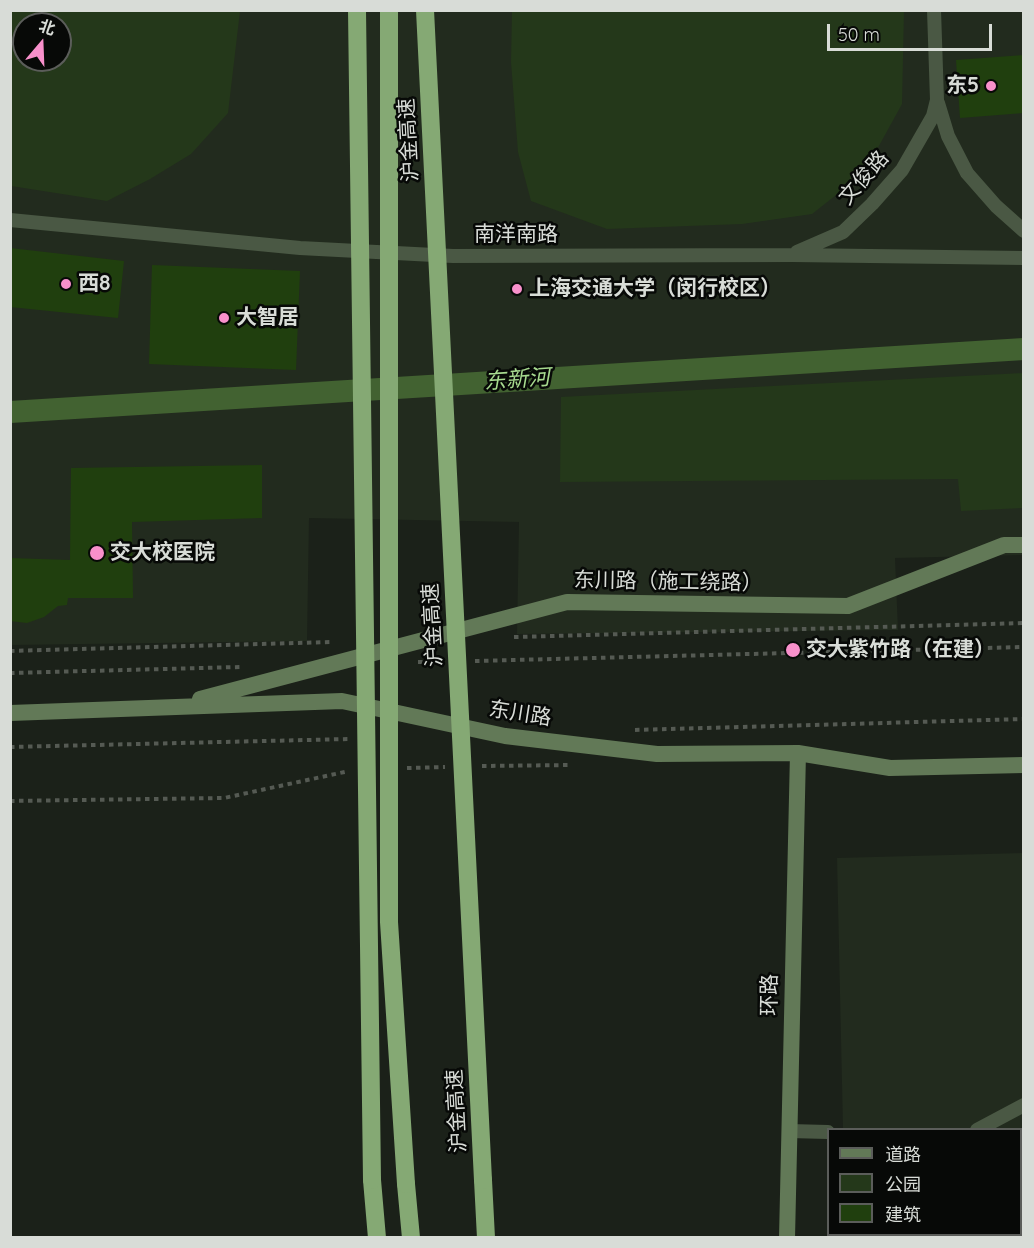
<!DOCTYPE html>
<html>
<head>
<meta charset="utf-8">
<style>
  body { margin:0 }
  #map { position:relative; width:1034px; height:1248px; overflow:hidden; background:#1b2119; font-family:Quicksand,"Noto Sans SC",sans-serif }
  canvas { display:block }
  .frame { position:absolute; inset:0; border:12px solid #d8dcd7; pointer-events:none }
  .legend { position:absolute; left:827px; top:1128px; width:195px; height:108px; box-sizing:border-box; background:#070907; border:2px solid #5b5d5a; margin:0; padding:8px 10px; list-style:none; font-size:18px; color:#d8dcd7 }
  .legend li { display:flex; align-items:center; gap:12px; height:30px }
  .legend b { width:30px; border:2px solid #5b5d5a }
  .north { position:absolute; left:12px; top:12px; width:60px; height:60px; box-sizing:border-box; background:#070907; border:2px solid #5b5d5a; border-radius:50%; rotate:19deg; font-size:16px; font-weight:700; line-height:24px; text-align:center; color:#d8dcd7 }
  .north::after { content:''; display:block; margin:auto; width:21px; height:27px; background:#f890cb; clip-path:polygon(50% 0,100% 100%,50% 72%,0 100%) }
  .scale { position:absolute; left:827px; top:24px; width:165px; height:27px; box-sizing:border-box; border:3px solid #d8dcd7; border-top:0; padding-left:8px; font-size:18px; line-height:21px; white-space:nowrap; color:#d8dcd7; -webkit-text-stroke:4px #070907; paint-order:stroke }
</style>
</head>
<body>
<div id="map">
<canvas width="1034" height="1248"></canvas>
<div class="frame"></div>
<ul class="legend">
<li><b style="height:8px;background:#627957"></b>道路</li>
<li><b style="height:16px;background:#24381a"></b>公园</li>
<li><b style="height:16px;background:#203f0e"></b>建筑</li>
</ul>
<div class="north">北</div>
<div class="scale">50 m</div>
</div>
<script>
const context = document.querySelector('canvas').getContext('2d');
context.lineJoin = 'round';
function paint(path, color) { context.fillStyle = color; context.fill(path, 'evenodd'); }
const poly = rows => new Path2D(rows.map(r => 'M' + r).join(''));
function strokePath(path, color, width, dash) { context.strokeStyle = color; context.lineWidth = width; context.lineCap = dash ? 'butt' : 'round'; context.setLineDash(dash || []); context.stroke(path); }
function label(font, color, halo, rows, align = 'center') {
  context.font = font + ' Quicksand,"Noto Sans SC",sans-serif'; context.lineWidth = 5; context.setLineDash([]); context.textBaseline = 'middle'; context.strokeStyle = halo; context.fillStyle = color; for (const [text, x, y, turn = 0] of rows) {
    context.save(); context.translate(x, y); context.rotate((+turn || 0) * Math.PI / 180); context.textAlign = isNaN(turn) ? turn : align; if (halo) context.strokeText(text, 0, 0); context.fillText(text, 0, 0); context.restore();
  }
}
paint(poly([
  [10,11,1023,11,1023,555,895,558,898,630,517,634,519,522,309,518,307,641,11,645],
  [24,24,60,24,60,60,24,60],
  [1023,853,1023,1237,845,1237,845,1234,1020,1234,1020,1130,843,1129,837,858]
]), '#222b1e');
paint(poly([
  [10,11,240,11,228,113,191,154,150,179,107,201,11,186],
  [24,24,60,24,60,60,24,60],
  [512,11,904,11,902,104,864,173,812,214,742,224,607,229,531,201,518,152,511,62],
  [1023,373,1023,508,961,511,958,479,560,482,561,397]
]), '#24381a');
strokePath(poly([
  [10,412,1024,349]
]), '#426231', 22);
paint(poly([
  [1024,55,1024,113,960,118,956,60],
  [10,248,124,261,118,318,10,307],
  [152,265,300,271,296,370,149,364],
  [262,465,262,518,132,522,133,598,68,598,67,605,58,606,44,617,27,623,10,621,10,558,70,560,71,468]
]), '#203f0e');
strokePath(poly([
  [514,637,1024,623],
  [10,651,333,642],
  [475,661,1024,647],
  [418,662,438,662],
  [10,673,240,667],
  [635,730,1024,719],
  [10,747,349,739],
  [482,766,571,765],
  [407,768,445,767],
  [10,801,224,798,349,771]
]), '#555a53', 4, [4.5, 4.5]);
strokePath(poly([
  [938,103,948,136,967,173,996,206,1024,231],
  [10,220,300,248,453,256,793,255,1024,258],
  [797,252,843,232,872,204,902,170,933,116,937,100,934,10],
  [977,1130,1024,1105],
  [789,1131,828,1132]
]), '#4a5844', 14);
strokePath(poly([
  [200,699,567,602,848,606,1004,545,1024,545],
  [10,713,342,701,505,736,657,754,798,753,890,768,1024,765],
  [787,1238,798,753]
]), '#627957', 16);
strokePath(poly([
  [372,1180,377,1238],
  [483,1180,486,1238],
  [406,1184,411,1238]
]), '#85a974', 18);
strokePath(poly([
  [357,10,372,1180],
  [389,10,389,922,406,1184],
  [425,10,483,1180]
]), '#85a974', 18);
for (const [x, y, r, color] of [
  [991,86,6,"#f890cb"],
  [66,284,6,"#f890cb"],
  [517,289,6,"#f890cb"],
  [224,318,6,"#f890cb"],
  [97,553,8,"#f890cb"],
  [793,650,8,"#f890cb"]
]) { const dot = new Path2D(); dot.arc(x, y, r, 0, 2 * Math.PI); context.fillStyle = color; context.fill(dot); strokePath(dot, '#070907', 2); }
label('bold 21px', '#d8dcd7', '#070907', [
  ["东5",979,86,"right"],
  ["西8",78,284],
  ["上海交通大学（闵行校区）",529,289],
  ["大智居",236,318],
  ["交大校医院",110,553],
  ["交大紫竹路（在建）",806,650]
], 'left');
label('21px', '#d8dcd7', '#070907', [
  ["沪金高速",409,140,-93],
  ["文俊路",864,178,-49],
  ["南洋南路",516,235],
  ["东川路（施工绕路）",668,582,1],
  ["沪金高速",433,625,-93],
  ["东川路",520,714,9],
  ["环路",770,995,-89],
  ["沪金高速",457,1111,-93]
]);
label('italic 22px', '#a7da8f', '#070907', [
  ["东新河",517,380,-4]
]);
</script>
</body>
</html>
